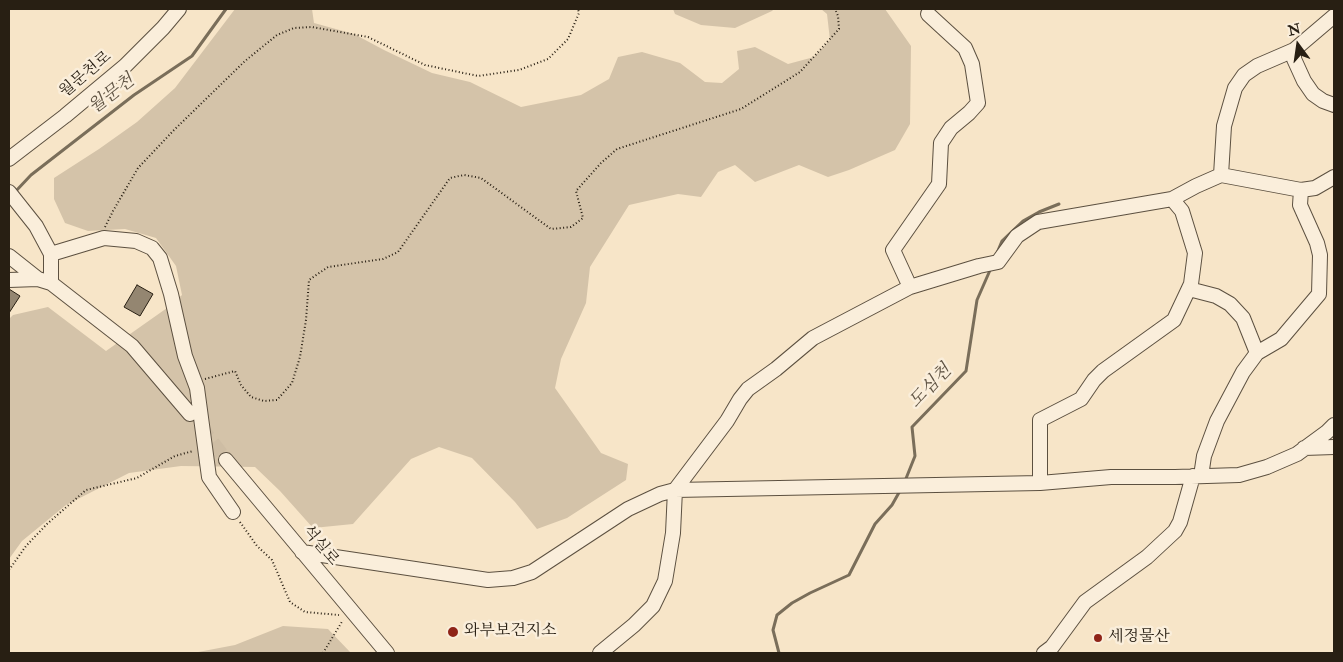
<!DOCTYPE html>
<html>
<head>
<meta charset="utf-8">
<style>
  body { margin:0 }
  #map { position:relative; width:1343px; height:662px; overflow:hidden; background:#f7e5c8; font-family:"IM FELL Double Pica",serif }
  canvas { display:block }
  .frame { position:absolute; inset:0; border:10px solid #281f13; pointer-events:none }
  .north { position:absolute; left:1273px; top:20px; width:50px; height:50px; -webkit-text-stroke:4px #faeedb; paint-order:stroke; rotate:346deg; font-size:14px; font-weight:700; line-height:20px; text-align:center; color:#281f13 }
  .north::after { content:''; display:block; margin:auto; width:18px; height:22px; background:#281f13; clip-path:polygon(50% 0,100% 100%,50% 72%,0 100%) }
</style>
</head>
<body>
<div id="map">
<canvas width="1343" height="662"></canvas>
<div class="frame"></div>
<div class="north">N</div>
</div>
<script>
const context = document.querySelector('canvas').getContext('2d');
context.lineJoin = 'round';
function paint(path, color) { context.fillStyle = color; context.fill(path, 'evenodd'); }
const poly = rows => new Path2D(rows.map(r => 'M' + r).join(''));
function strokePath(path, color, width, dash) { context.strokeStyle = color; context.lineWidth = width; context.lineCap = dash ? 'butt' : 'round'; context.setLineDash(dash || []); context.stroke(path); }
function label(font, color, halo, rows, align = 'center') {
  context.font = font + ' "IM FELL Double Pica","Noto Serif KR",serif'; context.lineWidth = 5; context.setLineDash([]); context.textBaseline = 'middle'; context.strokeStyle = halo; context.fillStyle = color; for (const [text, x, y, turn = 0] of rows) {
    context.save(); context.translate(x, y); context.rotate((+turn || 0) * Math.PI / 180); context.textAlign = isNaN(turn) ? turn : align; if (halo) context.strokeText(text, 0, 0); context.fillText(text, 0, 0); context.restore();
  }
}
paint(poly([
  [235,9,312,9,314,23,354,34,384,50,432,73,470,82,521,107,581,95,609,79,618,57,642,52,680,63,705,82,722,83,739,69,737,51,755,47,788,64,814,57,830,40,827,14,821,9,885,9,911,46,910,124,895,150,849,170,828,177,799,165,755,182,735,165,718,172,701,197,678,194,629,205,590,267,586,303,561,359,555,388,601,453,628,464,626,480,567,518,537,529,515,502,472,458,439,447,411,459,353,524,313,528,280,491,255,467,181,466,129,473,66,505,22,541,9,559,9,319,13,315,48,307,106,351,167,308,182,295,176,266,156,238,125,229,88,231,65,223,54,199,54,178,99,149,137,122,175,88],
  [673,9,774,9,772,11,735,28,701,25,675,14],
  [283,626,328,629,351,653,193,653,235,645]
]), '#d4c3a9');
strokePath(poly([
  [15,192,31,175,134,95,192,56,226,9],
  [997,253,1002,241,1023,221,1039,212,1059,204],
  [905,481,915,456,912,427,966,371,977,300,991,268],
  [779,653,773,630,777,615,792,603,810,593,849,575,875,524,892,505,901,489]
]), '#7a6e5a', 3);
const building = poly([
  [137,285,153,294,140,316,124,307,137,285],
  [9,289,20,296,9,313,9,289]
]);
paint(building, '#948671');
strokePath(building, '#281f13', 1);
strokePath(poly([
  [200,426,226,460]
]), '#cebda4', 14, [14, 7]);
const minor = poly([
  [1294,50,1294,59,1304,81,1313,94,1323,101,1334,105],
  [9,159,65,116,125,66,163,28,179,9],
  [1221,175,1224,126,1235,88,1244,75,1257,66,1294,50,1334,16],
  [1301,190,1315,188,1334,177],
  [9,192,36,226,51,254,51,283],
  [1172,199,1196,186,1221,175,1301,190,1300,205,1317,243,1320,255,1319,294,1281,339,1257,353],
  [51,254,104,238,136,241,152,248,160,258,171,294,185,356,197,388,209,477,233,512],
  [9,256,38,279,51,283,132,346,190,414],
  [9,280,38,279],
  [910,287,893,250,939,184,941,143,951,128,969,113,978,103,972,64,965,48,928,14],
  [1189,289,1216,296,1230,304,1243,318,1257,353,1243,372,1217,421,1204,456,1201,476],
  [1304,448,1334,447],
  [226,460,387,653],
  [302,552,488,580,513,578,532,572,628,509,660,494,675,490,1040,483,1111,477,1175,477,1239,475,1267,467,1297,454,1327,432,1334,425],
  [600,653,634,625,653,606,665,581,673,533,675,490,727,421,740,399,748,389,776,369,813,338,910,287,979,266,998,262,1017,236,1038,222,1172,199,1182,211,1195,253,1191,284,1183,301,1174,320,1103,371,1094,380,1081,399,1040,420,1040,483],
  [1044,653,1052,647,1085,602,1147,557,1175,531,1180,522,1193,476]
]);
strokePath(minor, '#5c5040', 16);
strokePath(poly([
  [105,227,113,211,138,168,174,130,245,61,277,35,294,28,312,27,368,37,425,65,478,76,519,70,548,59,568,39,579,13,578,9],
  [205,379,235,371,241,385,251,397,264,401,277,400,292,383,300,357,306,320,309,280,328,267,383,259,398,252,450,178,464,175,481,178,551,229,571,227,583,218,576,191,601,163,617,149,741,109,800,72,839,29,838,16,835,9],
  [240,522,257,546,272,560,290,602,305,612,339,615],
  [9,570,26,546,47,524,86,490,137,478,175,456,193,451],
  [323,653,343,620]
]), '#281f13', 2, [1, 2.5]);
strokePath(minor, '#faeedb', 14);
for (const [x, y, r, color] of [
  [453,632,6,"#8f2418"],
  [1098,638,5,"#8f2418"]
]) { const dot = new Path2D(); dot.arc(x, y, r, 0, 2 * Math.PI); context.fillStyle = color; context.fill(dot); strokePath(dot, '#faeedb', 2); }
label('16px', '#281f13', '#faeedb', [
  ["월문천로",86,75,-40],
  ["석실로",320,546,50]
]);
label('16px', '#281f13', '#faeedb', [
  ["와부보건지소",464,632],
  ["세정물산",1108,638]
], 'left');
label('italic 18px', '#5f5343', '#faeedb', [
  ["월문천",112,95,-37],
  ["도심천",931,387,-46]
]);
</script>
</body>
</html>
